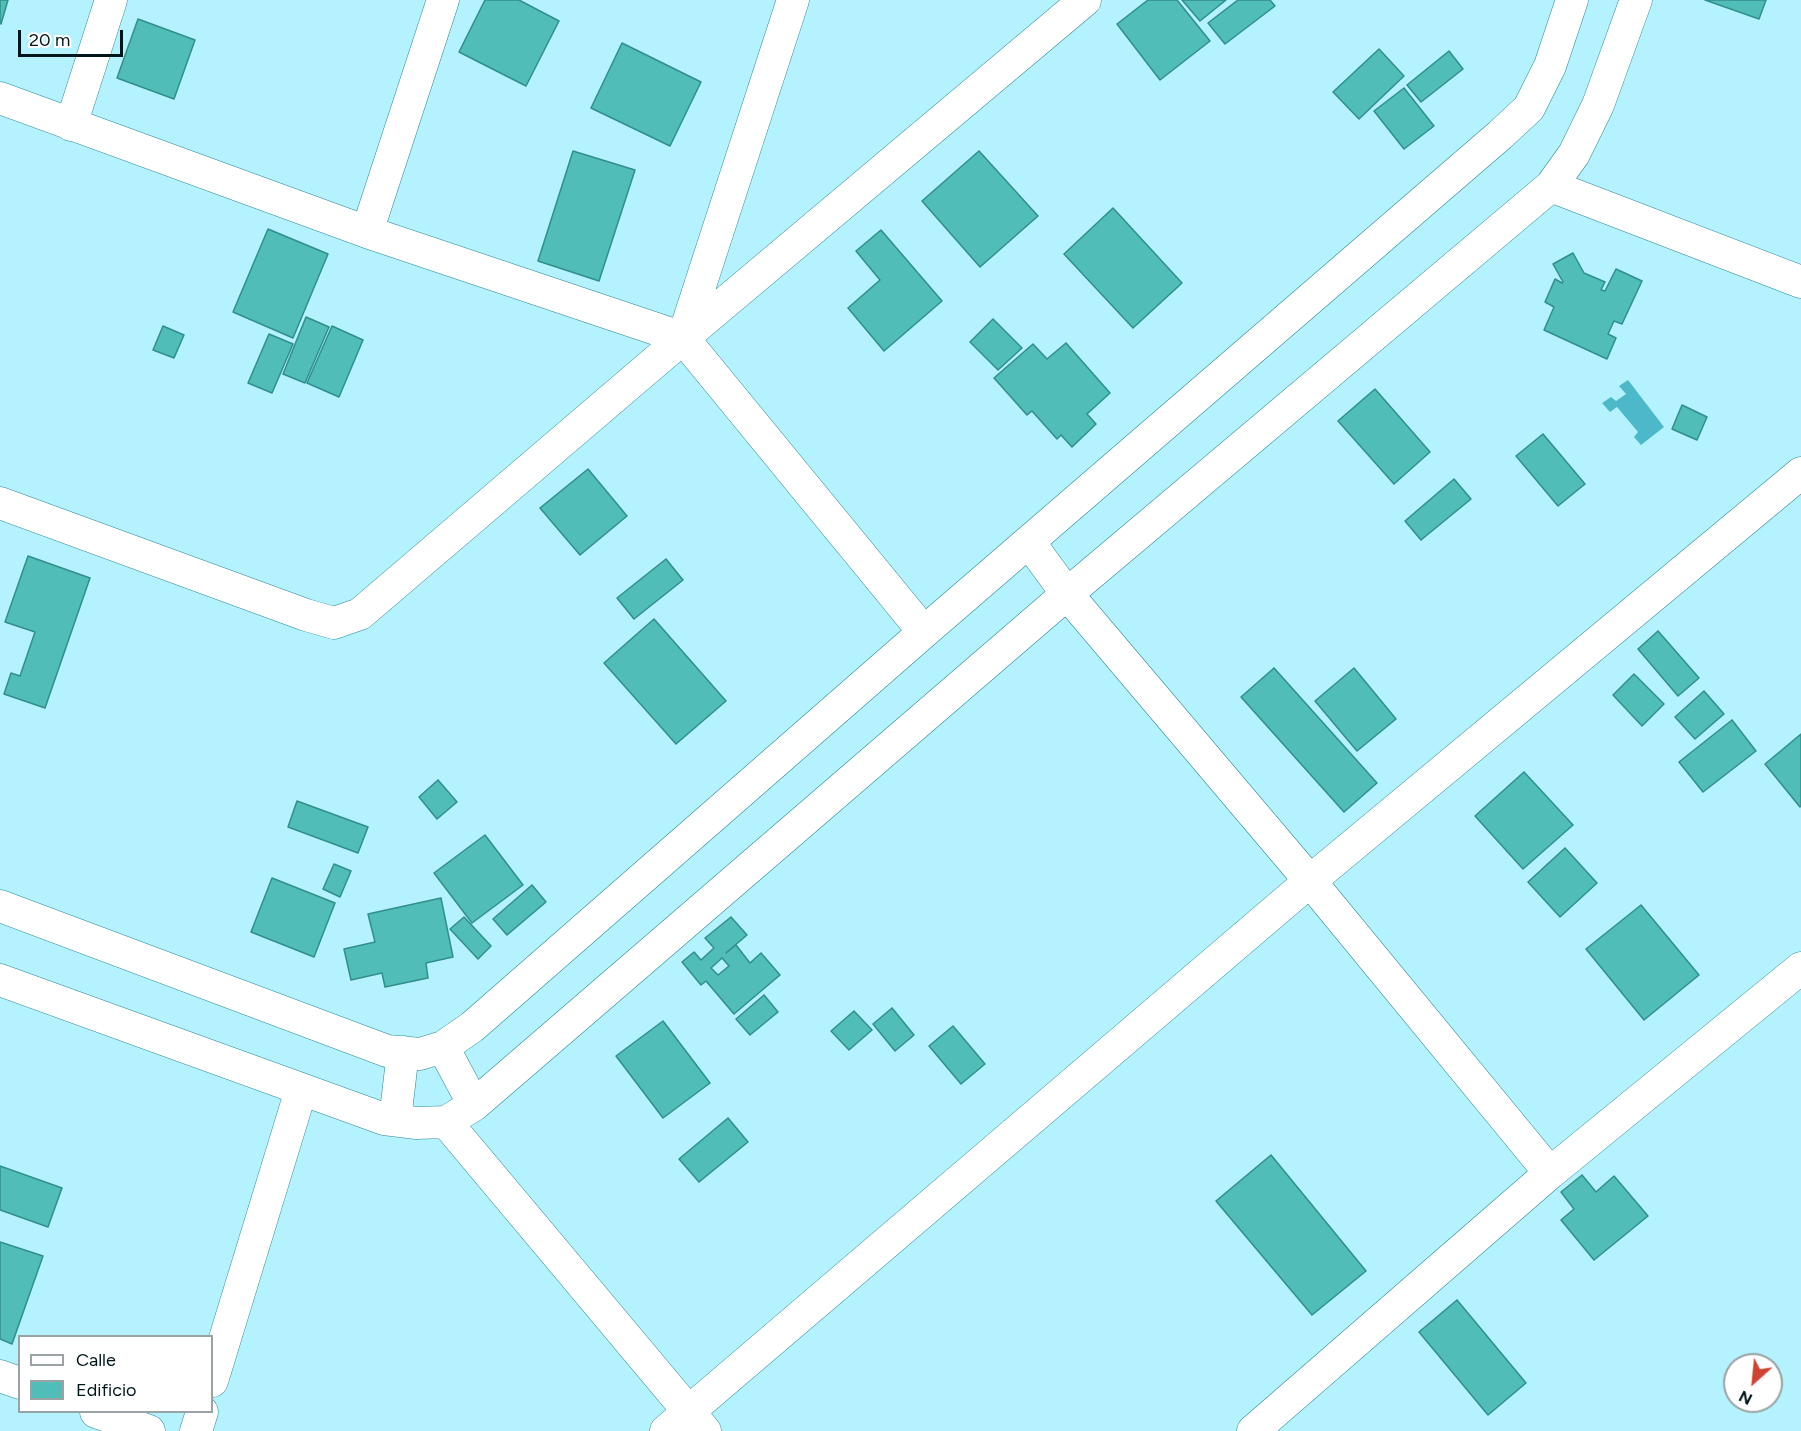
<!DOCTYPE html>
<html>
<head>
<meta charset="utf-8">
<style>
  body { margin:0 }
  #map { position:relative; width:1801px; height:1431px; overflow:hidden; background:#b3f2fe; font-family:Figtree,sans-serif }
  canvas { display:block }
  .legend { position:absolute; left:18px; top:1335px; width:195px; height:78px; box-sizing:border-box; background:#fff; border:2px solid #99a2a4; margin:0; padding:8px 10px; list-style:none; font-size:18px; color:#00161b }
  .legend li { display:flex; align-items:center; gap:12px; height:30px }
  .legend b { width:30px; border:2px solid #99a2a4 }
  .north { position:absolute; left:1723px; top:1353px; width:60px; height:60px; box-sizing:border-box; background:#fff; border:2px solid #99a2a4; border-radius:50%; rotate:207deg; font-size:16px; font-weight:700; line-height:24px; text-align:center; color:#00161b }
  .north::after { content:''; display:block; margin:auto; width:21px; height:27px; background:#cf4330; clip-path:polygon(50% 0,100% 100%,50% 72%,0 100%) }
  .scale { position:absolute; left:18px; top:30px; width:105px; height:27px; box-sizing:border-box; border:3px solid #00161b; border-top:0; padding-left:8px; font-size:18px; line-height:21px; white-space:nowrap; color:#00161b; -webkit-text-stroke:4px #fff; paint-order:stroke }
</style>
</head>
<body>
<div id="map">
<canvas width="1801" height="1431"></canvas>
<ul class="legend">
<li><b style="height:8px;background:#fff"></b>Calle</li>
<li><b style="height:16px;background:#50bdb8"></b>Edificio</li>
</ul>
<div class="north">N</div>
<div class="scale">20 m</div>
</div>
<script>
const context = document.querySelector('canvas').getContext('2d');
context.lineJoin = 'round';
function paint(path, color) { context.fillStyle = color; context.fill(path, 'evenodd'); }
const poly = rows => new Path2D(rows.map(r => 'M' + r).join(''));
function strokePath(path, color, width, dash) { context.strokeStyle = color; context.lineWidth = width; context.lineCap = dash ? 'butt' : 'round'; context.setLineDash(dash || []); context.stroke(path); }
paint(poly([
  [1628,380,1664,427,1641,445,1634,437,1638,432,1617,407,1610,412,1602,403,1611,397,1616,401,1626,394,1619,386]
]), '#4eb8cb');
const building = poly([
  [0,0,8,0,1,24,0,23,0,0],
  [485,0,519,0,559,21,526,86,459,52,485,0],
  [1148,0,1177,0,1210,41,1160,80,1117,24,1148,0],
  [1182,0,1226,0,1200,21,1182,0],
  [1238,0,1270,0,1275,6,1225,44,1208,23,1238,0],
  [1705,0,1766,0,1759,19,1705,0],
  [138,19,195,40,174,99,117,78,138,19],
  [622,43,701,82,670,146,591,108,622,43],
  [1379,49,1404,76,1359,119,1333,92,1379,49],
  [1449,51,1463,69,1421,102,1407,85,1449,51],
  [1404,88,1434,126,1404,149,1374,111,1404,88],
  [573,151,635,170,599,281,538,261,573,151],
  [979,151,1038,216,980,267,922,201,979,151],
  [1113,208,1182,283,1133,328,1064,254,1113,208],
  [268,229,328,254,293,338,233,312,268,229],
  [881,230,942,301,884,351,848,308,880,280,856,251,881,230],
  [1573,253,1584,273,1605,282,1601,290,1605,291,1616,269,1642,281,1622,324,1614,321,1608,334,1616,338,1607,359,1544,330,1554,307,1545,302,1555,279,1562,283,1563,282,1553,264,1573,253],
  [306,317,329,327,305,383,283,374,306,317],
  [993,319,1022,348,998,370,970,342,993,319],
  [163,326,184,335,174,358,153,350,163,326],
  [332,326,363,340,339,397,307,383,332,326],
  [269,334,293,344,272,393,248,383,269,334],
  [1066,343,1110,393,1087,414,1096,424,1072,447,1061,435,1057,439,1032,411,1027,415,994,378,1033,344,1047,359,1066,343],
  [1375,389,1430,452,1394,484,1338,421,1375,389],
  [1682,405,1707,417,1697,440,1672,429,1682,405],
  [1543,434,1585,484,1558,506,1516,456,1543,434],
  [588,469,627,516,580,555,540,508,588,469],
  [1454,479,1471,499,1421,540,1405,521,1454,479],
  [28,556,90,578,45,708,4,694,11,673,20,676,35,632,5,622,28,556],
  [666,559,683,580,634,619,617,598,666,559],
  [654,619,726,701,676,744,604,663,654,619],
  [1658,631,1699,678,1678,696,1638,649,1658,631],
  [1274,668,1377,783,1344,812,1241,697,1274,668],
  [1354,668,1396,719,1357,751,1315,701,1354,668],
  [1634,674,1664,704,1642,726,1613,695,1634,674],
  [1704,691,1724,714,1695,739,1675,717,1704,691],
  [1732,720,1756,751,1703,792,1679,762,1732,720],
  [1801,734,1801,806,1800,807,1765,764,1801,734],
  [1524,772,1573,825,1523,869,1475,816,1524,772],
  [438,780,457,802,437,819,419,797,438,780],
  [297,801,368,827,358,853,288,827,297,801],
  [485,835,523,885,472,923,434,873,485,835],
  [1565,848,1597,883,1560,917,1528,882,1565,848],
  [334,864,351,871,340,897,323,889,334,864],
  [272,878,335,903,314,957,251,932,272,878],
  [532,885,546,902,507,935,493,919,532,885],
  [441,898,453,957,426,963,428,978,385,987,382,973,351,980,344,949,375,942,368,914,441,898],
  [1641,905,1699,975,1644,1020,1586,949,1641,905],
  [464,917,491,946,478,959,450,929,464,917],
  [731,917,747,935,726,953,736,945,750,963,761,953,780,975,734,1014,706,981,701,985,682,962,694,952,701,960,714,948,705,938,731,917],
  [722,958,729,966,718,975,711,968,722,958],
  [764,995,778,1012,750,1035,736,1019,764,995],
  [892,1008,914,1035,895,1051,873,1024,892,1008],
  [854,1011,872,1030,849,1050,831,1031,854,1011],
  [663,1021,710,1083,663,1118,616,1056,663,1021],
  [953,1026,985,1064,961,1084,929,1046,953,1026],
  [728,1118,748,1142,699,1182,679,1159,728,1118],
  [1271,1155,1366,1271,1312,1315,1216,1201,1271,1155],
  [0,1166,62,1188,48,1227,0,1210,0,1166],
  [1582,1175,1596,1192,1614,1176,1648,1216,1594,1260,1561,1220,1574,1209,1561,1192,1582,1175],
  [0,1242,43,1256,12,1344,0,1339,0,1242],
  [1457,1300,1526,1383,1488,1415,1419,1332,1457,1300]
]);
paint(building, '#50bdb8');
strokePath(building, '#318f8a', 1.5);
const street = poly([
  [0,98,367,232,683,338,924,632],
  [71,125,111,0],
  [1551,186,1801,282],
  [367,232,443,0],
  [683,338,793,0],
  [0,503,306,615,334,623,360,614,683,338,1085,0],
  [1029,542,1067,594,1310,881,1550,1173],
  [0,906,387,1051,420,1054,443,1047,472,1027,924,632,1500,135,1529,108,1550,66,1572,0],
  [0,980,384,1119,417,1123,446,1122,474,1105,1067,594,1551,186,1574,154,1598,105,1636,0],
  [443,1047,474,1105],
  [395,1120,403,1052],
  [446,1122,705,1431],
  [0,1376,20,1383],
  [212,1381,301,1090],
  [96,1412,149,1431],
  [196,1431,202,1412],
  [666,1431,1310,881,1801,473],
  [1253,1431,1550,1173,1801,968]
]);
strokePath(street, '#2b8897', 33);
strokePath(street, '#fff', 32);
</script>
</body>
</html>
